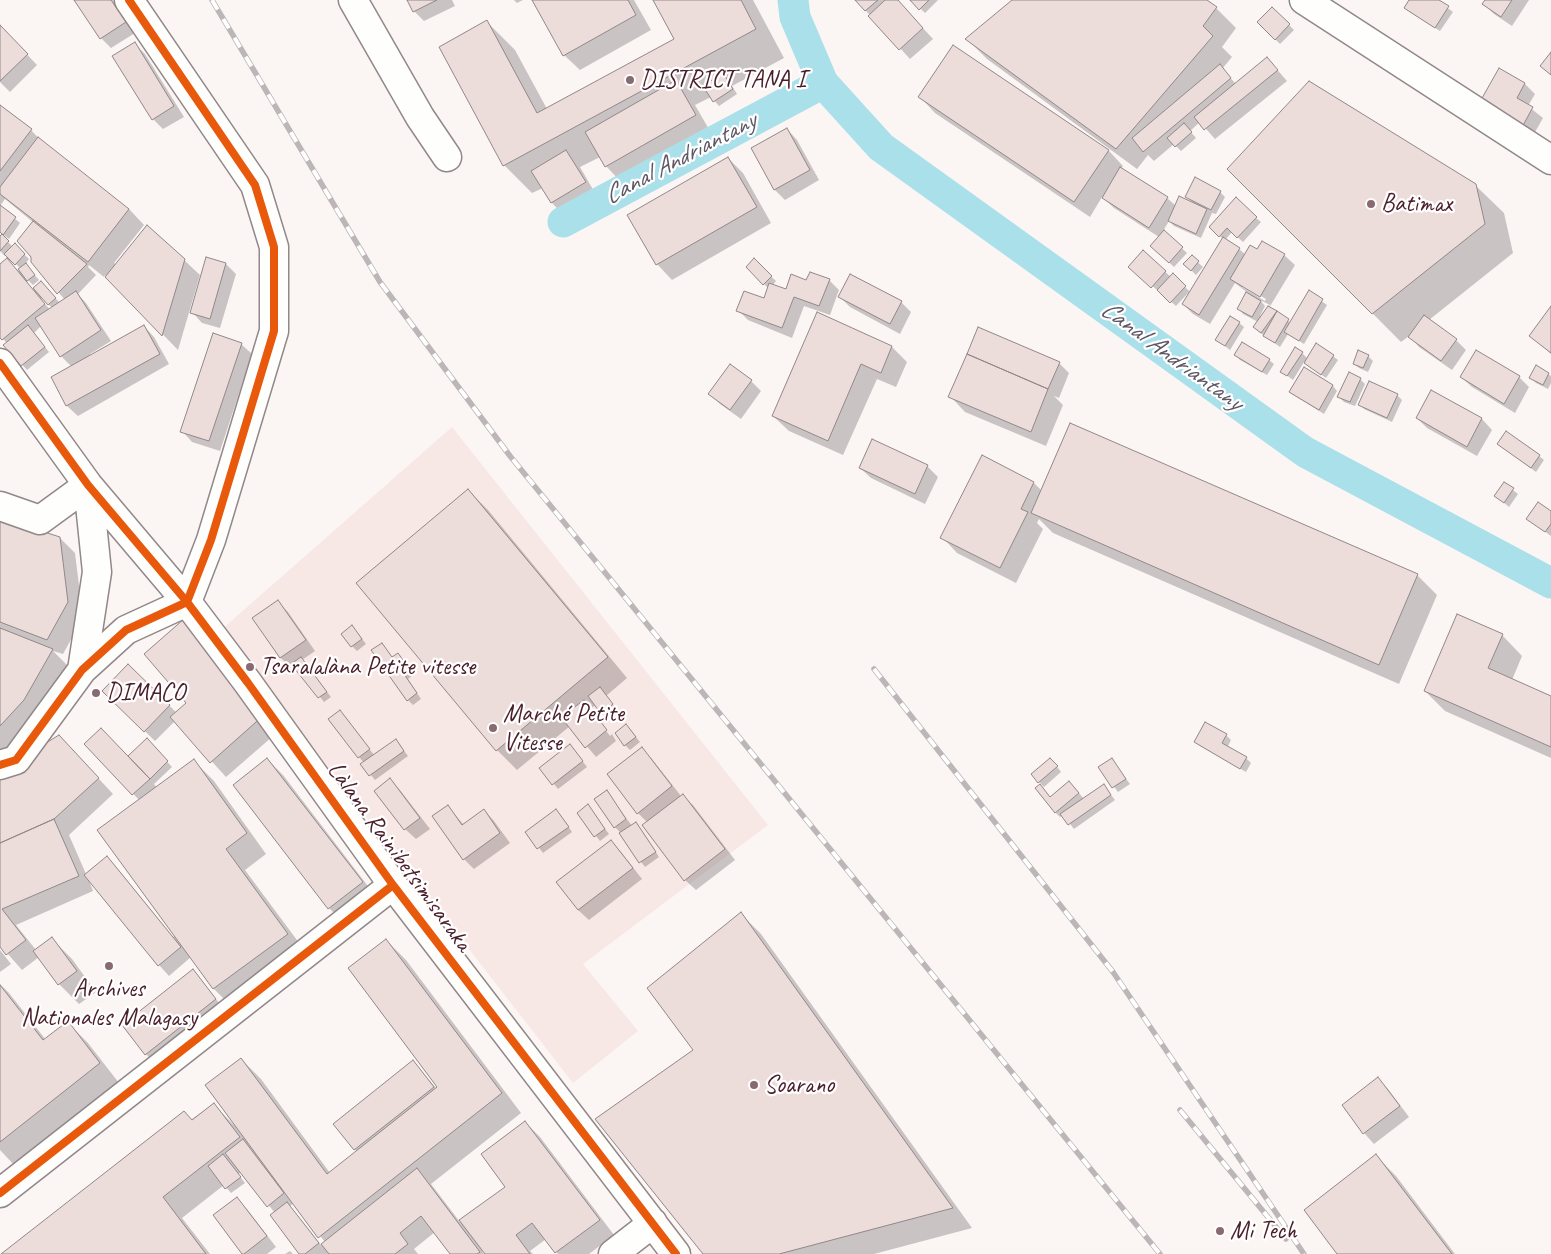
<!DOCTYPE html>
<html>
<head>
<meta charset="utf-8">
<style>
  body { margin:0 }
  canvas { display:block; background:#fbf5f4 }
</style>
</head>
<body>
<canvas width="1551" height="1254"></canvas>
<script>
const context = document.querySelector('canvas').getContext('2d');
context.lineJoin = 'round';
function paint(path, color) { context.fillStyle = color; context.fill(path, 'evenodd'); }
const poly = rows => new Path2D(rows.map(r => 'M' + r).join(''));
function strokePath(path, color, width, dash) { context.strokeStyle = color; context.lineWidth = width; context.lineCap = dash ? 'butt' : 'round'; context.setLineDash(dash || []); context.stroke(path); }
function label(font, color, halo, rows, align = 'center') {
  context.font = font + ' Caveat,sans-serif'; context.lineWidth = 4.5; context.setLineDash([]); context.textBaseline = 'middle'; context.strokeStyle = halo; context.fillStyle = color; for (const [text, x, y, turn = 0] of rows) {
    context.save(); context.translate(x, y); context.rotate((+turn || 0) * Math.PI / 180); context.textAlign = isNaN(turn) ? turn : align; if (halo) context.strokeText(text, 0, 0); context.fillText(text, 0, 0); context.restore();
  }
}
paint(poly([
  [452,427,768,825,583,964,638,1031,573,1083,221,630]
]), '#f8e8e5');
paint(poly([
  [75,0,113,0,135,33,111,48,101,38],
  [408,0,452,0,455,6,424,21,414,11],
  [514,0,523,0,517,3],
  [534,0,634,0,651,30,580,70,564,55],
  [654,0,753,0,784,58,732,86,737,94,719,106,711,97,695,105,710,131,621,182,606,166,600,157,580,167,595,193,562,213,552,203,543,188,532,193,504,165,487,22,515,50,547,109,675,40],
  [856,0,899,0,898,1,933,39,910,59],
  [912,0,938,0,925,13],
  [1014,0,1205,0,1216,8,1236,28,1222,47,1232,57,1222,69,1236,84,1267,58,1287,81,1215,139,1200,122,1190,131,1196,138,1181,151,1174,144,1154,161,1148,155,1137,169,987,59,967,39],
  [1411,0,1437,0,1453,12,1440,31,1411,13,1406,8],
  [1487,0,1529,0,1512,26,1494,14,1484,4],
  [1272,8,1294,30,1280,44,1258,22],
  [0,26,37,65,10,92,0,82],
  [135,44,145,54,184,117,163,129,153,119],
  [1500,70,1525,84,1535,94,1528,106,1543,118,1530,141,1479,106],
  [920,97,1108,150,1123,166,1121,169,1167,198,1176,206,1194,204,1186,196,1220,192,1225,197,1216,214,1212,213,1201,238,1174,226,1169,221,1163,231,1187,253,1174,267,1152,246,1159,237,1114,208,1102,197,1090,217,935,113],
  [0,106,31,130,44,144,129,209,144,225,114,263,116,264,184,260,200,275,178,350,105,275,104,277,89,265,88,267,96,275,78,294,86,303,111,341,90,354,91,356,144,326,154,337,169,364,78,416,67,406,52,377,72,367,61,356,41,326,34,333,49,352,27,370,5,345,7,343,0,336,0,266,7,260,18,271,21,269,6,254,5,256,0,251,0,238,2,236,13,247,15,245,29,259,25,264,39,280,33,285,28,280,27,282,33,290,41,283,60,303,65,300,32,261,34,223,5,199,0,206],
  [43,298,52,308,50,310,41,299],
  [787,129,797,140,819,180,785,200,775,190,752,149],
  [728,158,743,173,771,223,672,280,657,264],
  [1229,169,1475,185,1504,213,1513,253,1429,320,1456,340,1466,350,1452,370,1419,347,1409,336,1401,342],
  [0,206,20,223,9,239,0,232],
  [1256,218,1261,222,1243,242,1232,232,1225,240,1239,249,1246,255,1258,251,1263,242,1284,255,1295,265,1269,308,1291,323,1309,292,1327,305,1304,344,1288,334,1280,347,1259,332,1255,327,1258,322,1243,314,1239,309,1248,293,1235,283,1210,324,1193,314,1183,304,1190,293,1189,292,1176,306,1130,267,1143,252,1171,277,1173,275,1190,292,1223,239,1211,227],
  [1242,285,1266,299,1265,301,1242,287],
  [1260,300,1270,305,1262,317,1260,316,1265,306],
  [1192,257,1203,267,1196,275,1185,264],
  [754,260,776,281,772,286,786,291,807,282,829,280,839,290,830,315,804,306,792,338,748,320,738,310,765,300,769,289,747,267],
  [226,264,236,274,220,328,202,323,192,312],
  [840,297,901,302,911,312,900,334,850,307],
  [1551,308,1551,354,1531,336],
  [818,314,892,347,907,362,896,387,877,379,843,455,789,431,773,416],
  [1239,323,1244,327,1230,350,1217,340],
  [241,344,252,354,220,451,192,442,182,431],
  [1302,353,1308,359,1333,356,1338,360,1326,378,1304,362,1293,380,1281,371],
  [1236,355,1269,360,1274,364,1267,375,1240,360],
  [1368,356,1373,361,1368,372,1359,368,1354,364],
  [1059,363,1069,373,1059,398,1054,396,1063,405,1046,446,965,412,950,396],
  [731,366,751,381,761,391,741,419,720,404,710,394],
  [1537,367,1551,376,1551,383,1548,389,1536,383,1531,378],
  [1304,369,1333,386,1337,391,1324,414,1295,396,1290,392],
  [1461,377,1519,377,1529,387,1515,413,1472,387],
  [1360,379,1365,384,1355,406,1344,402,1339,397],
  [1432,392,1482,419,1492,430,1477,456,1427,428,1417,418],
  [1397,395,1402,400,1392,422,1364,409,1360,404],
  [1498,444,1539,456,1544,460,1536,472],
  [927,466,938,477,925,504,871,478,860,468],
  [1034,483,1042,491,1417,575,1437,595,1399,684,1053,533,1039,519,1037,523,1043,529,1016,583,957,553,942,537],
  [1504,483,1518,494,1509,507,1496,496],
  [468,490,488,510,627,678,606,696,617,709,606,717,596,705,591,708,593,711,591,711,610,736,612,734,616,741,596,757,570,726,517,770,497,750,358,583],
  [1551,513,1551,536,1533,523],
  [0,519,60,538,75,553,83,618,63,654,53,651,72,670,0,765],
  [278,602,288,612,315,651,302,660,331,697,324,702,294,665,291,668,281,658,254,618],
  [357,632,366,644,357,651,352,646],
  [1502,635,1522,656,1512,680,1551,697,1551,758,1445,711,1425,691],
  [373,651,392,658,398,654,402,659,413,675,408,679,421,699,413,705,408,700],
  [146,654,280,730,226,777,175,721,155,741,104,691,128,666,177,713,188,703],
  [344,716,374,755,396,740,408,756,375,780,362,764,364,763,359,757],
  [1205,724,1226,735,1231,740,1227,748,1246,758,1251,763,1246,772,1200,746,1195,742],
  [631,731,640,742,630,750,625,745],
  [147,740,172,767,154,784,157,788,194,761,214,781,266,854,245,870,308,955,234,1009,214,989,191,957,169,976,159,965,89,880,93,891,16,925,36,950,52,939,72,959,96,992,79,1004,59,984,39,957,22,970,0,945,0,773,74,752,113,794,69,835,86,874,107,857,117,868,173,937,175,935,140,801,86,744,128,757],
  [642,749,652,759,681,796,682,795,693,805,735,860,696,890,685,880,643,825,647,822,638,813],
  [575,751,587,767,558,789,541,768],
  [267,759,283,775,377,898,344,923,329,908],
  [1112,760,1130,784,1118,792,1100,768],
  [1055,764,1061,772,1044,787,1039,782],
  [390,780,400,790,430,829,416,839,405,829,376,791],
  [1104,786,1115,800,1074,829,1063,815,1060,817,1055,812,1051,798,1074,787,1084,799],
  [607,792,632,826,636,823,640,828,659,857,645,867,620,834,621,833,615,827],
  [588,806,609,834,600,841,578,813],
  [448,807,464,825,484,810,494,821,510,843,474,869,464,859],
  [561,816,572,832,543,853,527,832],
  [611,841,621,852,642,879,589,920,578,910,558,882],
  [741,914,761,934,972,1228,874,1254,705,1254,695,1051],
  [386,940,406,960,521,1113,431,1184,460,1222,507,1187,525,1122,540,1137,614,1235,589,1254,558,1254,546,1239,530,1251,533,1254,487,1254,483,1250,482,1251,484,1254,452,1254,435,1232,414,1249,418,1254,300,1254,275,1213,242,1172,238,1174,245,1183,231,1193,224,1185,182,1218,210,1254,3,1254,213,1104,234,1125,241,1059,261,1079,330,1173,357,1152,335,1124,413,1062,437,1089,439,1087],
  [294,1203,325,1242,321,1245,290,1206],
  [0,950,11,964,0,972],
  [193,971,225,1010,156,1065,146,1054,124,1025],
  [0,984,9,993,46,1040,68,1023,88,1043,119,1083,15,1166,0,1150],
  [1378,1079,1388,1089,1409,1117,1374,1144,1364,1133,1343,1105],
  [1376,1156,1396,1176,1455,1254,1339,1254],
  [236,1199,247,1209,276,1247,267,1254,243,1254],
  [290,1251,293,1254,285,1254]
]), '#0003');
strokePath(poly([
  [793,0,795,17,823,83,881,147,1305,452,1551,583],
  [563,222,823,83]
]), '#aae0ea', 31);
const building = poly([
  [74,0,111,0,126,22,100,39,74,0],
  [407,0,437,0,413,12,407,0],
  [532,0,628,0,636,15,563,56,532,0],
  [653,0,741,0,756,29,503,166,439,47,487,20,537,113,674,39,653,0],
  [855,0,878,0,865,11,855,0],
  [885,0,898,0,923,28,899,50,868,16,885,0],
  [910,0,929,0,919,10,910,0],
  [1012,0,1207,0,1217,7,1203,26,1213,36,1116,149,965,39,1012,0],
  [1409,0,1439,0,1449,6,1435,28,1404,8,1409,0],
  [1485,0,1512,0,1501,17,1482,4,1485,0],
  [1272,7,1290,24,1275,40,1257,22,1272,7],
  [0,25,28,54,0,81,0,25],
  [135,42,174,106,152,120,112,56,135,42],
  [953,45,1109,150,1074,202,918,97,953,45],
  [1551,52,1551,75,1540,66,1551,52],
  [1267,57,1278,70,1204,130,1194,117,1267,57],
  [1220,64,1231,78,1143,152,1132,138,1220,64],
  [1499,68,1525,83,1517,98,1533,107,1520,131,1477,107,1499,68],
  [723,73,733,89,713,102,703,86,723,73],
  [676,80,696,115,605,167,585,132,676,80],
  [1309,81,1476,184,1485,224,1372,314,1227,169,1309,81],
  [0,105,32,129,0,171,0,105],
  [1184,123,1192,132,1175,147,1167,138,1184,123],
  [787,128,810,170,774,190,751,148,787,128],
  [38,137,129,209,88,262,0,194,0,187,38,137],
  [566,150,586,182,551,203,531,171,566,150],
  [728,157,757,207,656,265,627,215,728,157],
  [1120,167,1168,197,1149,228,1102,198,1120,167],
  [1195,177,1221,191,1211,210,1185,197,1195,177],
  [1179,196,1207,209,1196,234,1168,221,1179,196],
  [1236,197,1257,217,1237,238,1227,228,1219,237,1209,227,1236,197],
  [0,205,16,217,3,235,0,232,0,205],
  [33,221,87,264,57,294,31,262,31,257,17,241,33,221],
  [147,225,185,259,162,336,105,277,147,225],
  [1164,230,1183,247,1169,263,1150,246,1164,230],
  [2,234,9,241,0,251,0,236,2,234],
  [1223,237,1240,248,1199,315,1182,304,1223,237],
  [1262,241,1285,254,1260,297,1230,279,1250,245,1257,249,1262,241],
  [15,243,25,254,15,265,4,254,15,243],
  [1143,250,1166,271,1151,288,1128,267,1143,250],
  [1192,255,1199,261,1191,271,1183,264,1192,255],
  [206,257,226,263,210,319,190,313,206,257],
  [7,258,45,304,2,340,0,338,0,264,7,258],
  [754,258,772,276,763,285,746,267,754,258],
  [26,263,35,275,27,281,18,269,26,263],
  [810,272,830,279,819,306,794,297,782,328,736,311,744,291,764,298,769,283,786,289,791,274,806,280,810,272],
  [1173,273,1186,286,1170,303,1157,290,1173,273],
  [850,274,902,301,890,324,838,297,850,274],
  [41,281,56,298,48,305,33,288,41,281],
  [1309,290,1323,299,1299,341,1284,332,1309,290],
  [76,291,101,330,60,357,35,318,76,291],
  [1246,292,1261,301,1252,317,1237,309,1246,292],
  [1268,306,1277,311,1261,333,1253,327,1268,306],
  [1551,306,1551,353,1529,336,1551,306],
  [1277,311,1289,319,1275,343,1263,336,1277,311],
  [817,312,892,346,881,373,861,364,828,441,772,416,817,312],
  [1424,315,1457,339,1441,361,1408,337,1424,315],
  [1230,316,1240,322,1225,346,1215,340,1230,316],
  [28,325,45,347,21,366,3,345,28,325],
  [144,325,160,354,66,406,51,377,144,325],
  [978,327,1060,362,1048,389,967,354,978,327],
  [213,333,242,343,209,441,180,432,213,333],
  [1242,342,1270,359,1262,372,1234,355,1242,342],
  [1316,343,1334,355,1321,375,1304,363,1316,343],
  [1295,347,1303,352,1287,376,1280,372,1295,347],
  [1358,350,1369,355,1363,368,1353,364,1358,350],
  [1476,350,1520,376,1504,404,1460,377,1476,350],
  [967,354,1048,389,1031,432,948,397,967,354],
  [730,364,752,380,730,410,708,394,730,364],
  [1536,365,1549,373,1543,385,1529,378,1536,365],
  [1304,367,1333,385,1319,410,1289,392,1304,367],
  [1349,372,1361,378,1350,402,1337,397,1349,372],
  [1369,381,1398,394,1387,418,1358,405,1369,381],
  [1431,390,1482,418,1467,447,1416,418,1431,390],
  [1070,423,1418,574,1379,665,1031,513,1070,423],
  [1506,431,1540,455,1531,468,1497,444,1506,431],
  [872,439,928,465,915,494,859,468,872,439],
  [982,455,1034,482,1021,509,1028,512,1000,568,940,538,982,455],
  [1504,482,1514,488,1504,503,1494,496,1504,482],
  [468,489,608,657,496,751,356,583,468,489],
  [1538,502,1551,511,1551,524,1545,532,1526,519,1538,502],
  [0,518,60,537,68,602,47,640,0,622,0,518],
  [278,600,306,640,280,658,252,618,278,600],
  [1457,614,1503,634,1488,668,1551,696,1551,747,1424,691,1457,614],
  [184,619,265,714,210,763,170,717,186,703,144,654,184,619],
  [352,625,362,639,351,647,341,634,352,625],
  [0,628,53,649,24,700,0,726,0,628],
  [382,643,392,657,398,653,410,670,404,674,417,693,407,701,371,650,382,643],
  [301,657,327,692,318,698,291,664,301,657],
  [128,664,170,705,144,732,102,691,128,664],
  [600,687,613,704,601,714,588,696,600,687],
  [584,700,607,730,585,748,561,717,584,700],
  [340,710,370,749,358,758,328,719,340,710],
  [1205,722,1227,734,1222,743,1247,757,1240,769,1194,742,1205,722],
  [626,724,636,737,624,746,615,733,626,724],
  [101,728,150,779,132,795,84,744,101,728],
  [59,735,99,778,54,819,0,843,0,771,59,735],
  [147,738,168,761,150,779,128,756,147,738],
  [396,739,404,751,369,776,360,764,396,739],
  [570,744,583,761,552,785,539,768,570,744],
  [642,747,672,786,637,814,607,774,642,747],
  [267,758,363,882,328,909,233,785,267,758],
  [1050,758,1058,766,1038,783,1031,774,1050,758],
  [1112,758,1126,779,1112,788,1098,767,1112,758],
  [194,759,247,833,226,849,288,934,213,989,97,830,194,759],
  [390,778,420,818,404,830,374,791,390,778],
  [1069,781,1079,793,1055,813,1035,788,1040,784,1050,797,1069,781],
  [1104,784,1111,795,1068,825,1060,814,1104,784],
  [607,790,626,819,614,828,594,799,607,790],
  [683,794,725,849,684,881,642,825,683,794],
  [588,804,605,829,594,837,577,813,588,804],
  [448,805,462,825,484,809,500,833,463,860,432,816,448,805],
  [556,809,569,827,537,849,525,832,556,809],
  [54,819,79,876,2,909,26,940,6,955,0,947,0,843,54,819],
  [636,822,656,852,639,863,619,833,636,822],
  [611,840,633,868,578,910,556,882,611,840],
  [107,856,181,947,158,966,84,875,107,856],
  [741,912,953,1208,779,1254,703,1254,595,1119,693,1050,647,988,741,912],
  [52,937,77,971,58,985,33,951,52,937],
  [386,939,502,1093,318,1238,205,1085,241,1058,327,1174,437,1087,348,968,386,939],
  [193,969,216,999,145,1055,122,1025,193,969],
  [0,985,43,1040,68,1021,100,1063,0,1142,0,985],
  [413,1060,434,1087,354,1150,333,1124,413,1060],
  [1378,1077,1400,1106,1363,1134,1342,1105,1378,1077],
  [214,1103,240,1137,163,1197,206,1254,1,1254,184,1111,192,1120,214,1103],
  [525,1121,600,1220,555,1253,532,1223,516,1235,530,1254,485,1254,459,1220,505,1187,481,1154,525,1121],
  [243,1139,284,1193,267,1207,225,1153,243,1139],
  [223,1154,241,1177,225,1189,208,1166,223,1154],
  [1376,1154,1452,1254,1337,1254,1304,1210,1376,1154],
  [417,1168,480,1252,477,1254,450,1254,421,1216,400,1233,408,1244,395,1254,329,1254,321,1244,417,1168],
  [237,1197,267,1236,244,1254,242,1254,213,1215,237,1197],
  [287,1202,319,1243,305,1254,299,1254,270,1215,287,1202]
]);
paint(building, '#ecdddb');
strokePath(building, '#928789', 1);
const minor = poly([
  [353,0,420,117,447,157],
  [1304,0,1551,160],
  [0,363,88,485,187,602,248,683,393,885,676,1254],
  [0,506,40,520,88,485],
  [82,670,97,572,88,485],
  [0,765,16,760,82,670,126,630,187,602,211,540,274,331,274,247,255,185,129,0],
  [0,1193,393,885],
  [613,1254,653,1223]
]);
strokePath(minor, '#928789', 31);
strokePath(minor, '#fefefd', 28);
const rail = poly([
  [212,0,380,282,510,456,1160,1254],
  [874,669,1113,972,1304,1254],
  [1180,1110,1286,1239]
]);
strokePath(rail, '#bcb6b8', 5.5);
strokePath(rail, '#fff', 4, [11]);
strokePath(poly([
  [0,363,88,485,187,602,248,683,393,885,676,1254],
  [0,765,16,760,82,670,126,630,187,602,211,540,274,331,274,247,255,185,129,0],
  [0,1193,393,885]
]), '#e8590c', 8);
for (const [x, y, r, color] of [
  [630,80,5,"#886a71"],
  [1371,204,5,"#886a71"],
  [250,667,5,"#886a71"],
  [96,693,5,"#886a71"],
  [493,728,5,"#886a71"],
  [109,966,5,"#886a71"],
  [754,1085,5,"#886a71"],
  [1220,1231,5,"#886a71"]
]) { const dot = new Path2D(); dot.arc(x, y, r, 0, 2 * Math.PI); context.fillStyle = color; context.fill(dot); strokePath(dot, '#fff', 2); }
label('25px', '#4a1f2b', '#fff', [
  ["DISTRICT TANA I",640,80],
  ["Batimax",1381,204],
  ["Tsaralalàna Petite vitesse",260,667],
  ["DIMACO",106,693],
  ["Marché Petite",503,714],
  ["Vitesse",503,743],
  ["Archives",109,989,"center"],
  ["Nationales Malagasy",109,1018,"center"],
  ["Soarano",764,1085],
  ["Mi Tech",1230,1231]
], 'left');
label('25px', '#4a1f2b', '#fff', [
  ["Làlana Rainibetsimisaraka",399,857,54]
]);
label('italic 26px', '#5d5663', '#fff', [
  ["Canal Andriantany",680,159,-28],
  ["Canal Andriantany",1171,356,36]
]);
</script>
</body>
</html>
